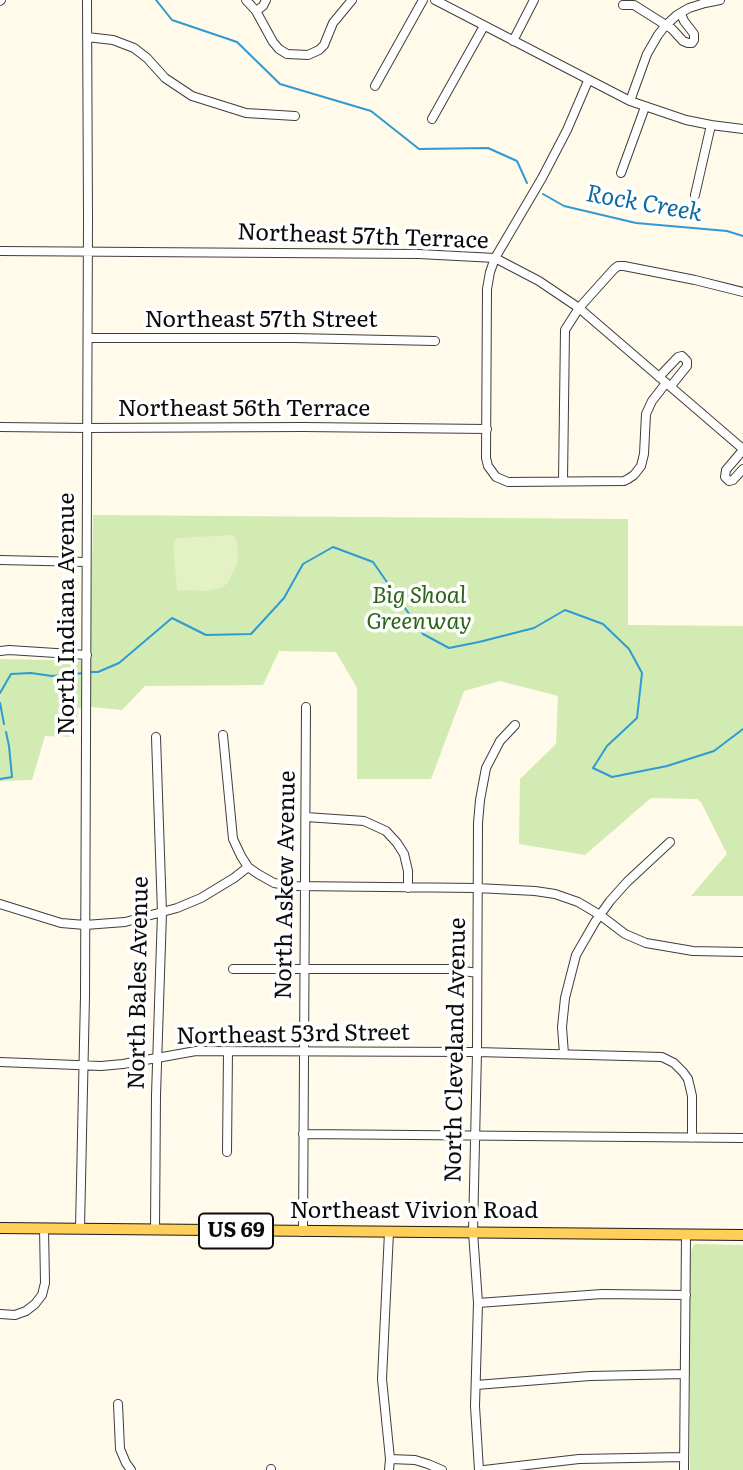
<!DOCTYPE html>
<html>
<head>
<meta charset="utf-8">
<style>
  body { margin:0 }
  canvas { display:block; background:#fffae9 }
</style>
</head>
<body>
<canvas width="743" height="1470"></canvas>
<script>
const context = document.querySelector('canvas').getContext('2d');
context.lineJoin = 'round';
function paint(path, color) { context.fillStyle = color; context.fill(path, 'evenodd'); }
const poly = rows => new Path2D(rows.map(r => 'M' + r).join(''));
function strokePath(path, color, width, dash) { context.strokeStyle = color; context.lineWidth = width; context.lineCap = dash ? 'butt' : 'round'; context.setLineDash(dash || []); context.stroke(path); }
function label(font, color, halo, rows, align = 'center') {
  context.font = font + ' Literata,serif'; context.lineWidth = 7; context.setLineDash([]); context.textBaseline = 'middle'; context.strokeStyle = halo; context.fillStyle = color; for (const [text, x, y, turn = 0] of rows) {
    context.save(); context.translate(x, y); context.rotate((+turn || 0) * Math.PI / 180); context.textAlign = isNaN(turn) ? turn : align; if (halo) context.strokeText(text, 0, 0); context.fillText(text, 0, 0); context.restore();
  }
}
paint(poly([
  [93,515,628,519,628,625,743,626,743,896,691,896,727,854,701,802,697,799,651,798,585,855,519,844,520,779,556,744,558,696,500,681,464,691,431,779,357,779,357,688,336,652,279,651,263,685,145,686,122,710,92,707,78,708,77,737,45,736,32,780,0,781,0,659,90,661],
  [695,1244,743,1245,743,1470,690,1470,690,1256,693,1246]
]), '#d2ebb2');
paint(poly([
  [233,535,237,541,238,561,228,583,221,588,205,591,177,590,173,542,178,538]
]), '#e4f1c4');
strokePath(poly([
  [156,0,172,20,237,42,280,84,371,111,419,149,488,148,517,161,527,183],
  [543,194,564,206,636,223,727,231,743,236],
  [89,672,98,672,119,663,172,618,206,635,251,634,284,598,303,564,333,547,373,562,423,634,449,648,479,642,534,628,565,610,603,624,629,649,642,673,637,718,607,746,593,768,612,777,667,766,714,751,743,729],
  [0,693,11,674,31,673,52,676,84,673],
  [0,703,4,724],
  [0,779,12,777,9,746,6,732]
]), '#2f9ad4', 2);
const minor = poly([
  [246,0,256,11,273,42,279,49,287,54,308,55,319,50,324,45,333,23,352,0],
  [435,0,630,101,686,120,711,125,743,129],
  [0,1,1,0],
  [623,5,634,5,672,29,683,41,688,43,692,43,694,40,694,34,684,21,681,14],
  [256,11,263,6,266,0],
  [87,37,113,40,134,48,147,58,165,78,192,96,246,113,295,116],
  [513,41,534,0],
  [588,81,567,130,542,178,495,258,490,272,487,289,486,458,488,466,496,477,508,482,624,481,628,479,634,475,641,466,644,454,646,414,652,401,666,383],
  [375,86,423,0],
  [630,101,647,54,658,35,665,26,677,15,689,8,705,3,720,0],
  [432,119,484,26],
  [621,173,645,107],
  [695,195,711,125],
  [0,251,419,254,495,258,539,281,579,308,743,449],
  [88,338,294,338,435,341],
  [659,377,678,357,682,356,687,361,687,366,671,386],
  [0,427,87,428,303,427,487,429],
  [743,450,726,470,725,477,729,481,733,480,743,469],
  [563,481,565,330,579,308,614,269,618,266,624,266,695,280,743,292],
  [0,560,86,562],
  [0,651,9,650,87,655],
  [223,735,233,839,241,856,248,867,258,874,274,883,293,886,477,888,535,891,555,894,578,902,600,915,625,934,646,943,693,951,743,952],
  [306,817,364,821,386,831,397,843,404,854,408,871,408,888],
  [0,904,61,923,85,925,125,922,177,908,201,898,234,878,248,867],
  [233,969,451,969,477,973],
  [564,1054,562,1027,565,998,576,955,595,922,610,901,627,882,670,842],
  [0,1062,101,1066,123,1064,196,1051,477,1052,662,1057,674,1063,683,1072,688,1079,692,1096,692,1138],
  [303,1134,743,1138],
  [227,1152,228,1051],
  [80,1228,85,996,88,217,87,0],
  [155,1229,156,1095,162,913,156,737],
  [303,1232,306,707],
  [478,1303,602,1294,686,1295],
  [0,1314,15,1315,26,1311,35,1304,42,1295,45,1283,44,1228],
  [476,1385,590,1376,685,1374],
  [118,1404,120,1449,126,1463,131,1470],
  [390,1459,415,1460,428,1464,442,1470],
  [271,1470,271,1469],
  [389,1470,390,1459,382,1379,389,1232],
  [479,1470,475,1406,478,1303,473,1232,477,1052,478,823,480,800,486,768,500,741,515,725],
  [484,1470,579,1459,684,1457],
  [684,1470,686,1235]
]);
const major = poly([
  [0,1228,743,1235]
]);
strokePath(minor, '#3e3e3e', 10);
strokePath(major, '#1c1c1c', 12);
strokePath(minor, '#fff', 8);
strokePath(major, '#ffcf59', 10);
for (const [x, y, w] of [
  [236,1231,74]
]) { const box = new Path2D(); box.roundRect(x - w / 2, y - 17.5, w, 35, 5); context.fillStyle = '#fff'; context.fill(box); strokePath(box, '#0b0b0b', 2); }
label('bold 21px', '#0b0b0b', null, [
  ["US 69",236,1231]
]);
label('23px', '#0b0b0b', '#fff', [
  ["Northeast 57th Terrace",363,237,2],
  ["Northeast 57th Street",261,320],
  ["Northeast 56th Terrace",244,409],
  ["North Indiana Avenue",67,614,-90],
  ["North Askew Avenue",286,885,-89],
  ["North Bales Avenue",139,983,-89],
  ["Northeast 53rd Street",293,1035,-1],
  ["North Cleveland Avenue",456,1050,-89],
  ["Northeast Vivion Road",414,1211]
]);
label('italic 23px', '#2d6519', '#fff', [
  ["Big Shoal",419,596],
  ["Greenway",419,622]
]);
label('italic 24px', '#0f69a2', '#fff', [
  ["Rock Creek",644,204,10]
]);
</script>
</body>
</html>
